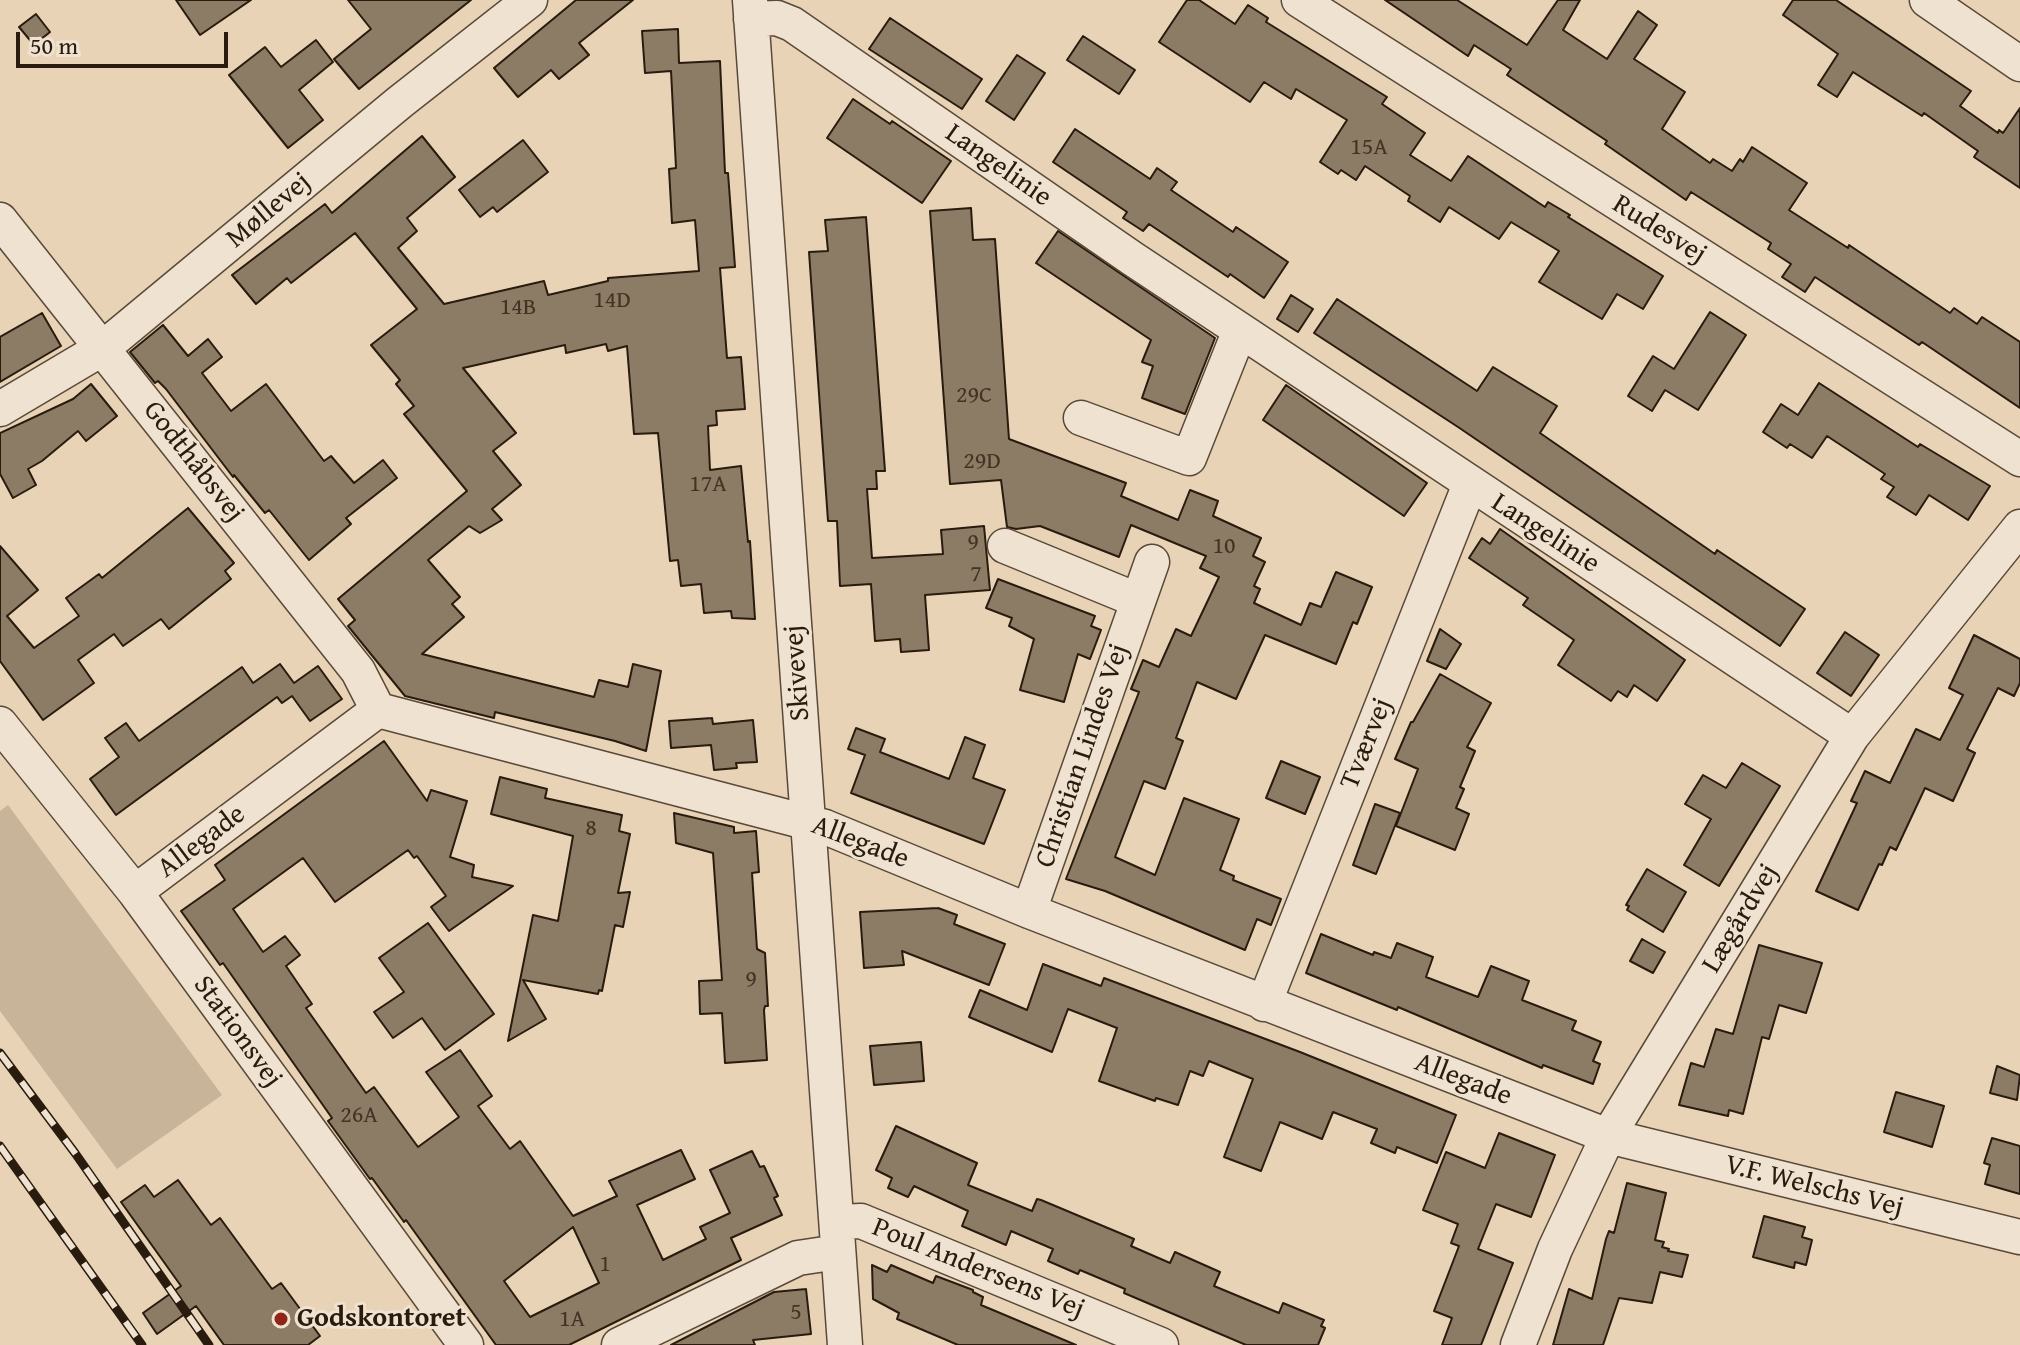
<!DOCTYPE html>
<html>
<head>
<meta charset="utf-8">
<style>
  body { margin:0 }
  #map { position:relative; width:2020px; height:1345px; overflow:hidden; background:#e8d3b6; font-family:"Gentium Book Plus",serif }
  canvas { display:block }
  .scale { position:absolute; left:16px; top:32px; width:212px; height:36px; box-sizing:border-box; border:4px solid #291b0e; border-top:0; padding-left:10px; font-size:24px; line-height:28px; white-space:nowrap; color:#291b0e; -webkit-text-stroke:6px #f0e2d0; paint-order:stroke }
</style>
</head>
<body>
<div id="map">
<canvas width="2020" height="1345"></canvas>
<div class="scale">50 m</div>
</div>
<script>
const context = document.querySelector('canvas').getContext('2d');
context.lineJoin = 'round';
function paint(path, color) { context.fillStyle = color; context.fill(path, 'evenodd'); }
const poly = rows => new Path2D(rows.map(r => 'M' + r).join(''));
function strokePath(path, color, width, dash) { context.strokeStyle = color; context.lineWidth = width; context.lineCap = dash ? 'butt' : 'round'; context.setLineDash(dash || []); context.stroke(path); }
function label(font, color, halo, rows, align = 'center') {
  context.font = font + ' "Gentium Book Plus",serif'; context.lineWidth = 6; context.setLineDash([]); context.textBaseline = 'middle'; context.strokeStyle = halo; context.fillStyle = color; for (const [text, x, y, turn = 0] of rows) {
    context.save(); context.translate(x, y); context.rotate((+turn || 0) * Math.PI / 180); context.textAlign = isNaN(turn) ? turn : align; if (halo) context.strokeText(text, 0, 0); context.fillText(text, 0, 0); context.restore();
  }
}
paint(poly([
  [8,805,222,1095,117,1169,0,1011,0,811]
]), '#c8b499');
const building = poly([
  [176,0,251,0,200,35,176,0],
  [348,0,471,0,359,89,334,59,371,29,348,0],
  [576,0,633,0,579,43,589,55,559,79,551,70,518,97,494,68,576,0],
  [1187,0,1199,0,1235,24,1248,5,1268,18,1266,22,1387,97,1382,104,1425,133,1410,155,1451,181,1468,156,1545,207,1548,202,1570,215,1568,217,1663,276,1643,309,1617,294,1602,319,1539,282,1559,251,1511,222,1499,239,1449,207,1440,222,1408,201,1410,196,1365,166,1356,180,1341,170,1338,174,1320,162,1347,120,1296,89,1291,99,1264,82,1250,102,1159,42,1187,0],
  [1385,0,1457,0,1527,45,1558,0,1580,0,1563,30,1607,59,1638,11,1657,25,1634,59,1685,92,1662,129,1710,163,1713,159,1732,171,1740,159,1743,162,1752,147,1807,183,1789,210,1848,248,1849,245,1950,313,1954,308,1977,324,1982,317,2020,342,2020,408,1922,342,1919,345,1815,277,1805,292,1782,277,1791,264,1768,249,1771,243,1691,192,1686,200,1605,144,1607,141,1507,75,1511,69,1474,45,1468,56,1385,0],
  [1793,0,1836,0,1971,91,1960,106,1998,133,1999,130,2003,133,2020,108,2020,188,1974,157,1978,151,1924,113,1922,116,1853,72,1837,97,1818,85,1838,54,1783,15,1793,0],
  [36,14,50,32,34,45,19,27,36,14],
  [890,18,982,79,962,109,869,49,890,18],
  [678,29,679,63,720,61,725,173,728,173,735,267,720,268,727,358,741,357,745,409,716,411,717,425,708,426,710,470,741,466,748,542,750,541,755,619,732,618,731,611,704,613,701,584,681,586,678,560,670,561,658,433,634,434,627,346,608,351,606,344,566,353,565,345,463,368,516,433,493,451,521,485,492,509,502,520,480,533,469,526,428,560,460,597,452,604,464,617,422,654,594,697,599,680,628,687,633,664,661,671,646,751,615,741,495,712,494,718,405,696,348,626,355,620,338,599,467,491,404,414,414,406,396,384,400,380,371,345,417,309,355,233,291,283,287,278,256,304,232,275,325,204,332,213,422,136,455,177,407,218,417,231,398,248,444,304,544,281,548,295,608,281,608,278,699,271,695,220,672,223,669,169,676,168,671,71,645,73,642,31,678,29],
  [1083,36,1135,70,1119,94,1067,60,1083,36],
  [316,40,333,62,299,90,323,120,288,148,229,75,265,47,281,67,316,40],
  [1017,55,1045,73,1014,120,986,101,1017,55],
  [853,99,890,124,892,121,951,161,922,203,827,138,853,99],
  [1075,129,1150,179,1157,168,1177,182,1171,190,1233,232,1236,227,1288,262,1264,298,1230,274,1228,277,1149,224,1143,231,1123,218,1127,212,1053,162,1075,129],
  [523,140,548,172,497,212,493,207,480,217,459,190,523,140],
  [971,208,973,240,995,239,1009,439,1126,483,1121,496,1178,520,1190,490,1218,501,1213,516,1261,538,1253,556,1265,562,1254,586,1260,589,1254,603,1301,625,1310,603,1321,607,1336,572,1372,587,1357,624,1353,622,1336,664,1265,635,1236,699,1197,682,1176,738,1183,741,1165,789,1144,781,1115,857,1155,875,1184,798,1239,819,1220,870,1234,876,1233,880,1281,899,1271,925,1257,919,1245,950,1105,891,1066,879,1139,692,1131,689,1143,660,1159,667,1176,629,1191,636,1219,577,1200,568,1206,556,1131,525,1119,557,1040,526,1016,529,1007,527,1001,480,950,484,930,211,971,208],
  [866,217,885,471,876,471,877,489,867,489,872,558,943,554,941,530,984,526,990,590,925,595,929,650,901,652,900,639,875,641,871,584,840,586,837,521,828,521,809,252,828,251,825,220,866,217],
  [1058,231,1215,338,1185,414,1142,398,1153,366,1142,362,1151,340,1036,263,1058,231],
  [1291,295,1313,309,1298,332,1277,319,1291,295],
  [1337,299,1477,391,1493,367,1557,406,1540,433,1715,554,1717,550,1805,609,1780,646,1458,427,1314,333,1337,299],
  [1710,312,1746,335,1698,410,1665,390,1652,411,1628,396,1653,356,1674,369,1710,312],
  [42,313,61,346,0,382,0,337,42,313],
  [163,325,188,356,208,339,222,357,202,373,231,411,266,384,324,461,331,456,354,483,383,460,397,478,346,518,351,524,309,560,269,510,265,513,234,475,233,477,166,389,158,381,155,383,130,352,163,325],
  [1819,383,1918,447,1920,444,1990,486,1968,520,1929,495,1916,515,1887,497,1894,487,1881,479,1885,474,1827,436,1812,458,1790,444,1787,448,1763,432,1781,404,1798,415,1819,383],
  [91,384,117,416,86,441,78,431,42,461,28,469,36,485,13,498,0,474,0,433,73,399,91,384],
  [1286,385,1427,483,1404,516,1263,420,1286,385],
  [188,508,234,563,225,571,231,579,169,629,161,619,123,646,114,634,78,660,94,683,43,720,0,661,0,546,38,590,7,616,34,648,79,616,66,598,99,574,102,578,188,508],
  [1500,529,1685,660,1657,701,1634,685,1627,697,1618,691,1611,701,1558,665,1574,640,1523,605,1528,598,1469,558,1482,538,1490,544,1500,529],
  [998,579,1095,616,1091,626,1101,630,1090,659,1078,654,1064,702,1020,690,1034,639,1009,626,1012,618,986,608,998,579],
  [1440,629,1461,644,1446,669,1427,661,1440,629],
  [1845,632,1879,655,1851,696,1817,673,1845,632],
  [1974,635,2020,659,2020,683,2014,696,1998,688,1967,749,1975,753,1953,801,1925,788,1896,850,1890,847,1882,865,1879,864,1858,910,1816,891,1857,803,1851,801,1865,771,1890,783,1916,729,1940,740,1963,695,1949,688,1974,635],
  [280,664,294,683,318,666,342,699,310,721,292,696,282,703,277,697,116,815,90,779,119,757,105,738,126,723,139,741,242,667,253,683,280,664],
  [1440,674,1491,703,1467,747,1475,751,1460,787,1464,789,1456,808,1469,814,1455,850,1396,826,1418,769,1395,759,1411,722,1413,722,1440,674],
  [712,718,713,724,753,720,757,762,736,763,737,768,714,770,711,745,671,748,669,721,712,718],
  [856,728,885,739,880,752,949,779,965,737,985,745,973,778,1005,790,984,844,851,793,865,755,848,749,856,728],
  [384,741,427,801,431,790,467,801,450,857,474,865,472,877,513,886,449,931,431,907,446,896,417,856,414,858,408,850,335,902,303,858,233,909,263,952,285,936,300,955,286,966,312,1004,306,1008,366,1093,374,1087,418,1147,459,1117,426,1072,460,1050,492,1096,478,1106,510,1149,520,1141,573,1216,617,1196,609,1181,681,1150,695,1179,637,1205,663,1260,706,1239,700,1227,730,1213,710,1170,752,1151,760,1167,764,1166,778,1196,774,1198,782,1215,731,1238,741,1260,569,1345,496,1345,406,1220,404,1222,372,1178,370,1179,328,1121,332,1118,223,963,220,965,181,911,225,880,215,865,384,741],
  [573,1227,599,1283,530,1317,504,1281,573,1227],
  [1281,761,1320,777,1305,814,1266,798,1281,761],
  [1742,763,1780,786,1719,886,1684,865,1711,819,1685,804,1703,775,1726,788,1742,763],
  [500,777,547,789,545,798,622,815,619,831,630,834,618,893,630,892,623,927,615,925,602,991,599,990,598,994,523,980,546,1019,508,1041,533,915,558,921,573,836,491,814,500,777],
  [1375,804,1400,813,1376,874,1353,865,1375,804],
  [674,813,734,827,734,833,756,831,759,872,752,873,757,949,765,953,768,1006,765,1006,764,1010,767,1060,725,1063,722,1013,700,1014,699,981,722,980,713,853,676,843,674,813],
  [1647,869,1686,892,1663,932,1627,910,1629,906,1626,905,1647,869],
  [938,908,957,915,954,924,1005,944,989,985,902,951,904,965,864,968,860,912,938,908],
  [428,923,494,1014,445,1050,422,1018,393,1038,374,1012,404,992,379,958,428,923],
  [1321,934,1373,955,1374,952,1391,958,1397,943,1433,957,1426,977,1478,997,1491,966,1529,981,1522,1000,1576,1021,1572,1030,1601,1042,1593,1061,1600,1064,1593,1084,1543,1065,1542,1068,1398,1007,1397,1010,1306,973,1321,934],
  [1642,939,1665,952,1653,973,1630,961,1642,939],
  [1759,945,1822,963,1806,1013,1779,1005,1769,1039,1762,1037,1743,1114,1729,1110,1728,1116,1679,1105,1691,1063,1704,1067,1716,1029,1733,1034,1759,945],
  [1043,964,1101,986,1104,978,1300,1052,1456,1115,1437,1163,1397,1147,1395,1153,1371,1143,1377,1129,1333,1112,1322,1139,1280,1122,1261,1171,1224,1157,1253,1079,1209,1061,1203,1076,1190,1071,1178,1105,1156,1098,1155,1101,1099,1081,1117,1028,1068,1009,1052,1052,969,1017,980,990,1027,1010,1043,964],
  [921,1042,924,1081,874,1085,870,1046,921,1042],
  [1997,1066,2020,1075,2017,1100,1990,1093,1997,1066],
  [1896,1092,1944,1106,1932,1147,1884,1132,1896,1092],
  [896,1126,977,1163,968,1185,1032,1211,1037,1199,1041,1200,1134,1239,1131,1246,1170,1263,1175,1252,1220,1272,1214,1286,1279,1313,1283,1303,1324,1320,1321,1326,1325,1328,1318,1345,1246,1345,1124,1293,1125,1289,1080,1270,1078,1274,1048,1261,1053,1249,1011,1231,1006,1245,962,1226,968,1211,914,1186,908,1197,888,1188,892,1178,876,1170,896,1126],
  [1499,1133,1555,1155,1531,1217,1496,1204,1478,1249,1513,1263,1481,1345,1442,1345,1452,1318,1434,1311,1459,1246,1451,1243,1458,1224,1423,1210,1446,1152,1485,1168,1499,1133],
  [1992,1138,2020,1146,2020,1194,1985,1184,1990,1165,1984,1163,1992,1138],
  [178,1180,211,1225,220,1218,272,1289,281,1283,320,1336,308,1345,224,1345,196,1306,157,1334,143,1313,181,1286,121,1202,145,1185,154,1197,178,1180],
  [1627,1183,1666,1193,1655,1240,1664,1242,1662,1247,1669,1249,1668,1251,1688,1255,1682,1277,1660,1272,1652,1303,1619,1298,1603,1345,1553,1345,1569,1289,1592,1299,1606,1239,1609,1231,1614,1233,1627,1183],
  [1764,1216,1805,1227,1802,1237,1812,1240,1806,1265,1795,1262,1794,1268,1753,1257,1764,1216],
  [872,1265,887,1272,891,1265,933,1283,936,1276,973,1290,973,1292,983,1297,981,1305,1076,1345,958,1345,897,1319,899,1313,873,1299,872,1265],
  [806,1289,811,1334,753,1340,755,1345,671,1345,774,1292,806,1289]
]);
paint(building, '#8c7b65');
strokePath(building, '#291b0e', 2);
const minor = poly([
  [750,0,845,1345],
  [1299,0,2020,459],
  [1927,0,2020,64],
  [751,19,777,18,792,24,1133,259,1852,736],
  [0,220,358,671,378,710],
  [0,409,103,348,400,102,530,0],
  [1081,418,1189,458,1240,330],
  [1005,546,1137,600],
  [0,724,135,892,466,1345],
  [135,892,378,710,825,827,1029,911,1608,1136,2020,1237],
  [1029,911,1152,562],
  [1264,1004,1470,484],
  [838,1222,861,1221,1161,1345],
  [619,1345,798,1258,838,1252],
  [1518,1345,1555,1249,1608,1136,1852,736,2020,527]
]);
strokePath(minor, '#594938', 37);
strokePath(minor, '#f0e2d0', 34);
const rail = poly([
  [0,1053,75,1153,209,1345],
  [0,1146,142,1345]
]);
strokePath(rail, '#291b0e', 9);
strokePath(rail, '#f0e2d0', 6, [18]);
for (const [x, y, r, color] of [
  [281,1319,8,"#8f2418"]
]) { const dot = new Path2D(); dot.arc(x, y, r, 0, 2 * Math.PI); context.fillStyle = color; context.fill(dot); strokePath(dot, '#f0e2d0', 3); }
label('24px', '#423324', null, [
  ["15A",1369,148],
  ["14D",612,301],
  ["14B",518,308],
  ["29C",974,396],
  ["29D",982,462],
  ["17A",708,485],
  ["9",973,543],
  ["10",1224,547],
  ["7",976,575],
  ["8",591,829],
  ["9",751,980],
  ["26A",359,1116],
  ["1",605,1265],
  ["5",796,1313],
  ["1A",572,1320]
]);
label('28px', '#291b0e', '#f0e2d0', [
  ["Langelinie",998,166,35],
  ["Møllevej",269,211,-40],
  ["Rudesvej",1659,230,32],
  ["Godthåbsvej",193,462,52],
  ["Langelinie",1545,534,33],
  ["Skivevej",798,673,-94],
  ["Tværvej",1367,744,-68],
  ["Christian Lindes Vej",1083,756,-71],
  ["Allegade",202,842,-37],
  ["Allegade",860,843,21],
  ["Lægårdvej",1741,919,-59],
  ["Stationsvej",237,1032,54],
  ["Allegade",1463,1080,21],
  ["V.F. Welschs Vej",1814,1187,14],
  ["Poul Andersens Vej",978,1269,22]
]);
label('bold 28px', '#291b0e', '#f0e2d0', [
  ["Godskontoret",297,1319]
], 'left');
</script>
</body>
</html>
